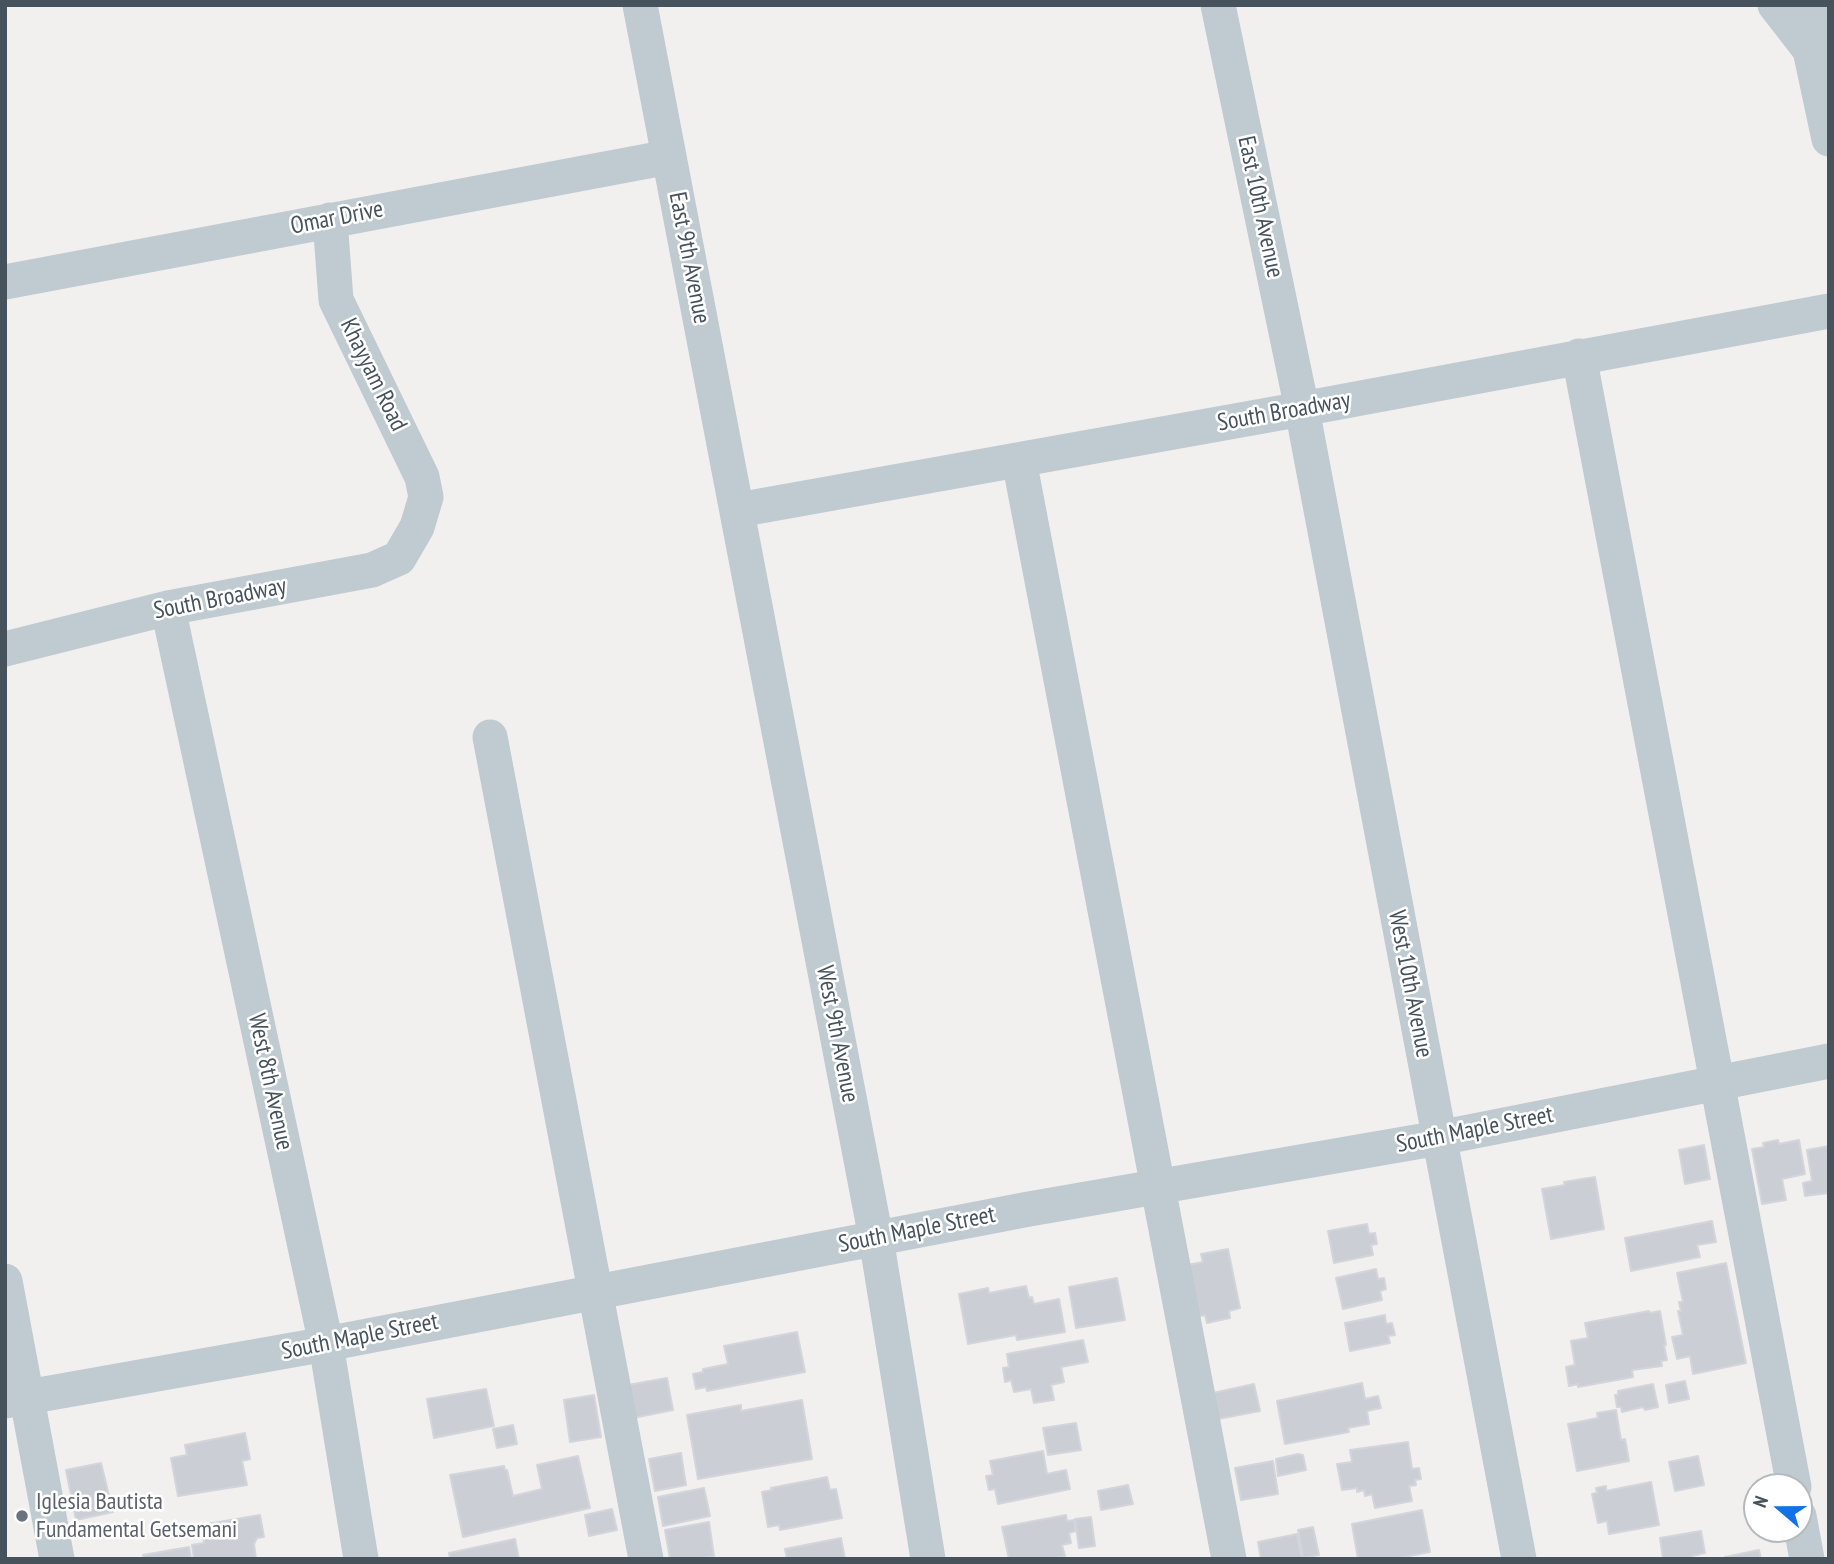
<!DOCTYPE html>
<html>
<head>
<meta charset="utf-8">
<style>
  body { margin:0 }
  #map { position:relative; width:1834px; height:1564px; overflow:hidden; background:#f2efef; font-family:"PT Sans Narrow",sans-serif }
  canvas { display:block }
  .frame { position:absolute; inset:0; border:7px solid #46535d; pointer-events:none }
  .north { position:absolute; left:1743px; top:1473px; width:70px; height:70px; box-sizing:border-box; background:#fff; border:2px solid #b5babe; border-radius:50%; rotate:290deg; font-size:19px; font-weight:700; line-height:28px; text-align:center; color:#46535d }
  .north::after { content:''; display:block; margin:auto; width:24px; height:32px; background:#1471e7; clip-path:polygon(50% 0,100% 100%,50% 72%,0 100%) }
</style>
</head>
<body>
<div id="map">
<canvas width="1834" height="1564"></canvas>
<div class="frame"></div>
<div class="north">N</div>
</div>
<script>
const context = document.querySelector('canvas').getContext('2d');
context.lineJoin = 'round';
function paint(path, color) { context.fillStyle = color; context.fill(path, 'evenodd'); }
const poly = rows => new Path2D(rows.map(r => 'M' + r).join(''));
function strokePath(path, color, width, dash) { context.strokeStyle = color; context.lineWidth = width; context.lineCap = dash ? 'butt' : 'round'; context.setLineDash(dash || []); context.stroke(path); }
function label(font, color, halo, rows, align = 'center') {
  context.font = font + ' "PT Sans Narrow",sans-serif'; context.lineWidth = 5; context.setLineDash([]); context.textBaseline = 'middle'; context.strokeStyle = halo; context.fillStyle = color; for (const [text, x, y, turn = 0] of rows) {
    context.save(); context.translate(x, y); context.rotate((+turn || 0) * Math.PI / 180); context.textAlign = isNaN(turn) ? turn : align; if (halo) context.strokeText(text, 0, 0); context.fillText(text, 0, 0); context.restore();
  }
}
const building = poly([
  [1778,1140,1779,1144,1799,1140,1805,1174,1782,1179,1786,1200,1762,1204,1752,1149,1764,1147,1763,1143,1778,1140],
  [1704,1145,1710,1179,1685,1184,1679,1150,1704,1145],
  [1829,1146,1829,1193,1805,1196,1803,1183,1812,1181,1807,1150,1829,1146],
  [1595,1177,1604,1229,1551,1239,1542,1189,1565,1185,1564,1182,1595,1177],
  [1712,1221,1716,1242,1697,1245,1700,1257,1631,1271,1625,1238,1712,1221],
  [1367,1224,1369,1234,1375,1233,1377,1244,1371,1245,1373,1255,1334,1263,1328,1231,1367,1224],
  [1228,1249,1240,1308,1229,1311,1230,1318,1207,1323,1205,1315,1197,1317,1187,1265,1203,1262,1201,1254,1228,1249],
  [1726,1263,1746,1363,1693,1374,1690,1356,1677,1359,1672,1337,1683,1335,1678,1311,1681,1311,1679,1302,1683,1302,1677,1273,1726,1263],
  [1376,1269,1378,1279,1384,1278,1386,1289,1380,1291,1382,1300,1343,1309,1336,1278,1376,1269],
  [1117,1278,1125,1320,1076,1328,1069,1287,1117,1278],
  [1026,1286,1029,1298,1032,1297,1034,1304,1059,1299,1065,1332,1017,1340,1016,1335,968,1344,959,1294,988,1288,989,1293,1026,1286],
  [1649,1311,1650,1313,1660,1311,1666,1345,1664,1345,1667,1360,1661,1361,1662,1366,1632,1370,1633,1377,1578,1387,1578,1384,1569,1386,1566,1367,1575,1365,1571,1341,1588,1338,1585,1323,1649,1311],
  [1385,1315,1386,1324,1392,1323,1395,1335,1388,1336,1390,1343,1350,1351,1345,1323,1385,1315],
  [797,1332,805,1372,707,1391,706,1387,696,1389,693,1374,703,1372,703,1369,728,1364,724,1346,797,1332],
  [1083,1340,1088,1362,1061,1367,1064,1382,1051,1385,1054,1400,1034,1403,1031,1389,1014,1392,1011,1380,1005,1382,1003,1368,1009,1367,1007,1354,1083,1340],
  [667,1378,673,1410,633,1418,628,1385,667,1378],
  [1685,1381,1689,1399,1669,1403,1666,1385,1685,1381],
  [1362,1383,1365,1399,1378,1396,1381,1408,1367,1411,1369,1424,1348,1428,1349,1432,1285,1444,1277,1401,1362,1383],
  [1254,1384,1260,1411,1218,1419,1213,1393,1254,1384],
  [1653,1384,1658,1407,1645,1410,1643,1407,1622,1412,1621,1407,1617,1407,1615,1395,1618,1395,1618,1391,1653,1384],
  [486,1389,494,1426,434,1438,427,1399,486,1389],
  [594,1395,601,1437,570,1442,564,1400,594,1395],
  [802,1400,812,1459,698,1479,687,1415,741,1405,741,1411,802,1400],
  [1616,1410,1621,1440,1625,1439,1629,1461,1577,1471,1568,1424,1598,1418,1597,1413,1616,1410],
  [1076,1423,1081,1450,1048,1455,1043,1428,1076,1423],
  [513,1425,517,1444,497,1448,493,1429,513,1425],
  [245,1433,250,1459,242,1461,247,1485,178,1496,171,1458,187,1455,185,1445,245,1433],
  [1408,1442,1412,1469,1419,1468,1421,1479,1415,1480,1416,1485,1409,1486,1412,1501,1375,1508,1372,1494,1365,1496,1364,1490,1357,1492,1357,1488,1342,1490,1337,1464,1352,1462,1350,1450,1408,1442],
  [1043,1451,1047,1474,1066,1470,1070,1489,998,1504,995,1489,989,1490,986,1476,993,1475,990,1461,1043,1451],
  [681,1453,686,1485,655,1491,649,1459,681,1453],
  [1298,1454,1303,1455,1306,1470,1278,1476,1276,1459,1298,1454],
  [578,1456,590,1508,463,1537,450,1475,504,1466,505,1470,507,1470,513,1496,542,1489,537,1465,578,1456],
  [1698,1456,1704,1485,1675,1491,1669,1462,1698,1456],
  [1273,1461,1278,1494,1241,1500,1235,1468,1273,1461],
  [101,1463,113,1512,76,1520,66,1470,101,1463],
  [827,1477,830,1490,836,1489,842,1518,780,1530,779,1525,768,1527,762,1492,772,1490,771,1488,827,1477],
  [1651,1482,1659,1525,1609,1534,1607,1521,1598,1523,1592,1494,1597,1493,1596,1488,1606,1486,1606,1491,1651,1482],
  [1128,1485,1133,1504,1101,1510,1098,1491,1128,1485],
  [704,1488,710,1516,663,1526,658,1497,704,1488],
  [612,1509,617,1530,589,1536,585,1515,612,1509],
  [1422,1510,1430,1552,1393,1559,1358,1559,1352,1524,1422,1510],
  [260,1515,264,1537,257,1538,254,1544,256,1559,194,1559,192,1545,204,1543,201,1525,260,1515],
  [1066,1515,1067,1521,1074,1520,1076,1531,1069,1533,1071,1543,1062,1545,1065,1556,1050,1559,1009,1559,1002,1527,1066,1515],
  [1091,1517,1095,1546,1079,1548,1075,1519,1091,1517],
  [709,1522,714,1556,696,1559,670,1559,665,1530,709,1522],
  [1313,1527,1319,1555,1303,1558,1298,1530,1313,1527],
  [1701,1531,1705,1553,1692,1556,1693,1559,1663,1559,1660,1538,1701,1531],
  [1297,1534,1302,1559,1261,1559,1258,1542,1297,1534],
  [841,1538,845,1559,787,1559,785,1549,841,1538],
  [515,1539,519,1559,450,1559,449,1553,515,1539],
  [189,1547,191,1559,144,1559,143,1555,189,1547],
  [1759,1550,1761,1559,1726,1559,1725,1557,1759,1550]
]);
paint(building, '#cbced4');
strokePath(building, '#d3d5db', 2);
strokePath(poly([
  [640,5,876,1238,928,1559],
  [1218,5,1302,409,1519,1559],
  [1775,5,1810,50],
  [1814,5,1810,50,1829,139],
  [5,282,669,157],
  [1579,356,1794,1487],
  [1019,460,1229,1559],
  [738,510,1302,409,1829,311],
  [168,608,326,1344,361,1559],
  [5,649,168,608,372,570,399,558,417,527,426,497,422,477,336,300,330,220],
  [490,737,646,1559],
  [5,1281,57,1559],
  [5,1401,326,1344,1029,1209,1439,1138,1829,1061],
  [1799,1516,1807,1559]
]), '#bfcad1', 35);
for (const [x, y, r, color] of [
  [22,1516,7,"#6b7280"]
]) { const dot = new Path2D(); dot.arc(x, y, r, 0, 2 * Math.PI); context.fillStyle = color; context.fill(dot); strokePath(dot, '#fff', 2.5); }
label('24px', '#46535d', '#fff', [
  ["East 10th Avenue",1260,207,78],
  ["Omar Drive",337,218,-11],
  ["East 9th Avenue",689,258,79],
  ["Khayyam Road",373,375,64],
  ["South Broadway",1284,412,-10],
  ["South Broadway",220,599,-11],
  ["West 10th Avenue",1410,984,79],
  ["West 9th Avenue",837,1034,79],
  ["West 8th Avenue",270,1082,78],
  ["South Maple Street",1475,1130,-11],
  ["South Maple Street",917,1230,-11],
  ["South Maple Street",360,1337,-11]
]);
label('24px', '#5b616d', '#fff', [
  ["Iglesia Bautista",36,1502],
  ["Fundamental Getsemani",36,1530]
], 'left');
</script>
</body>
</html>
